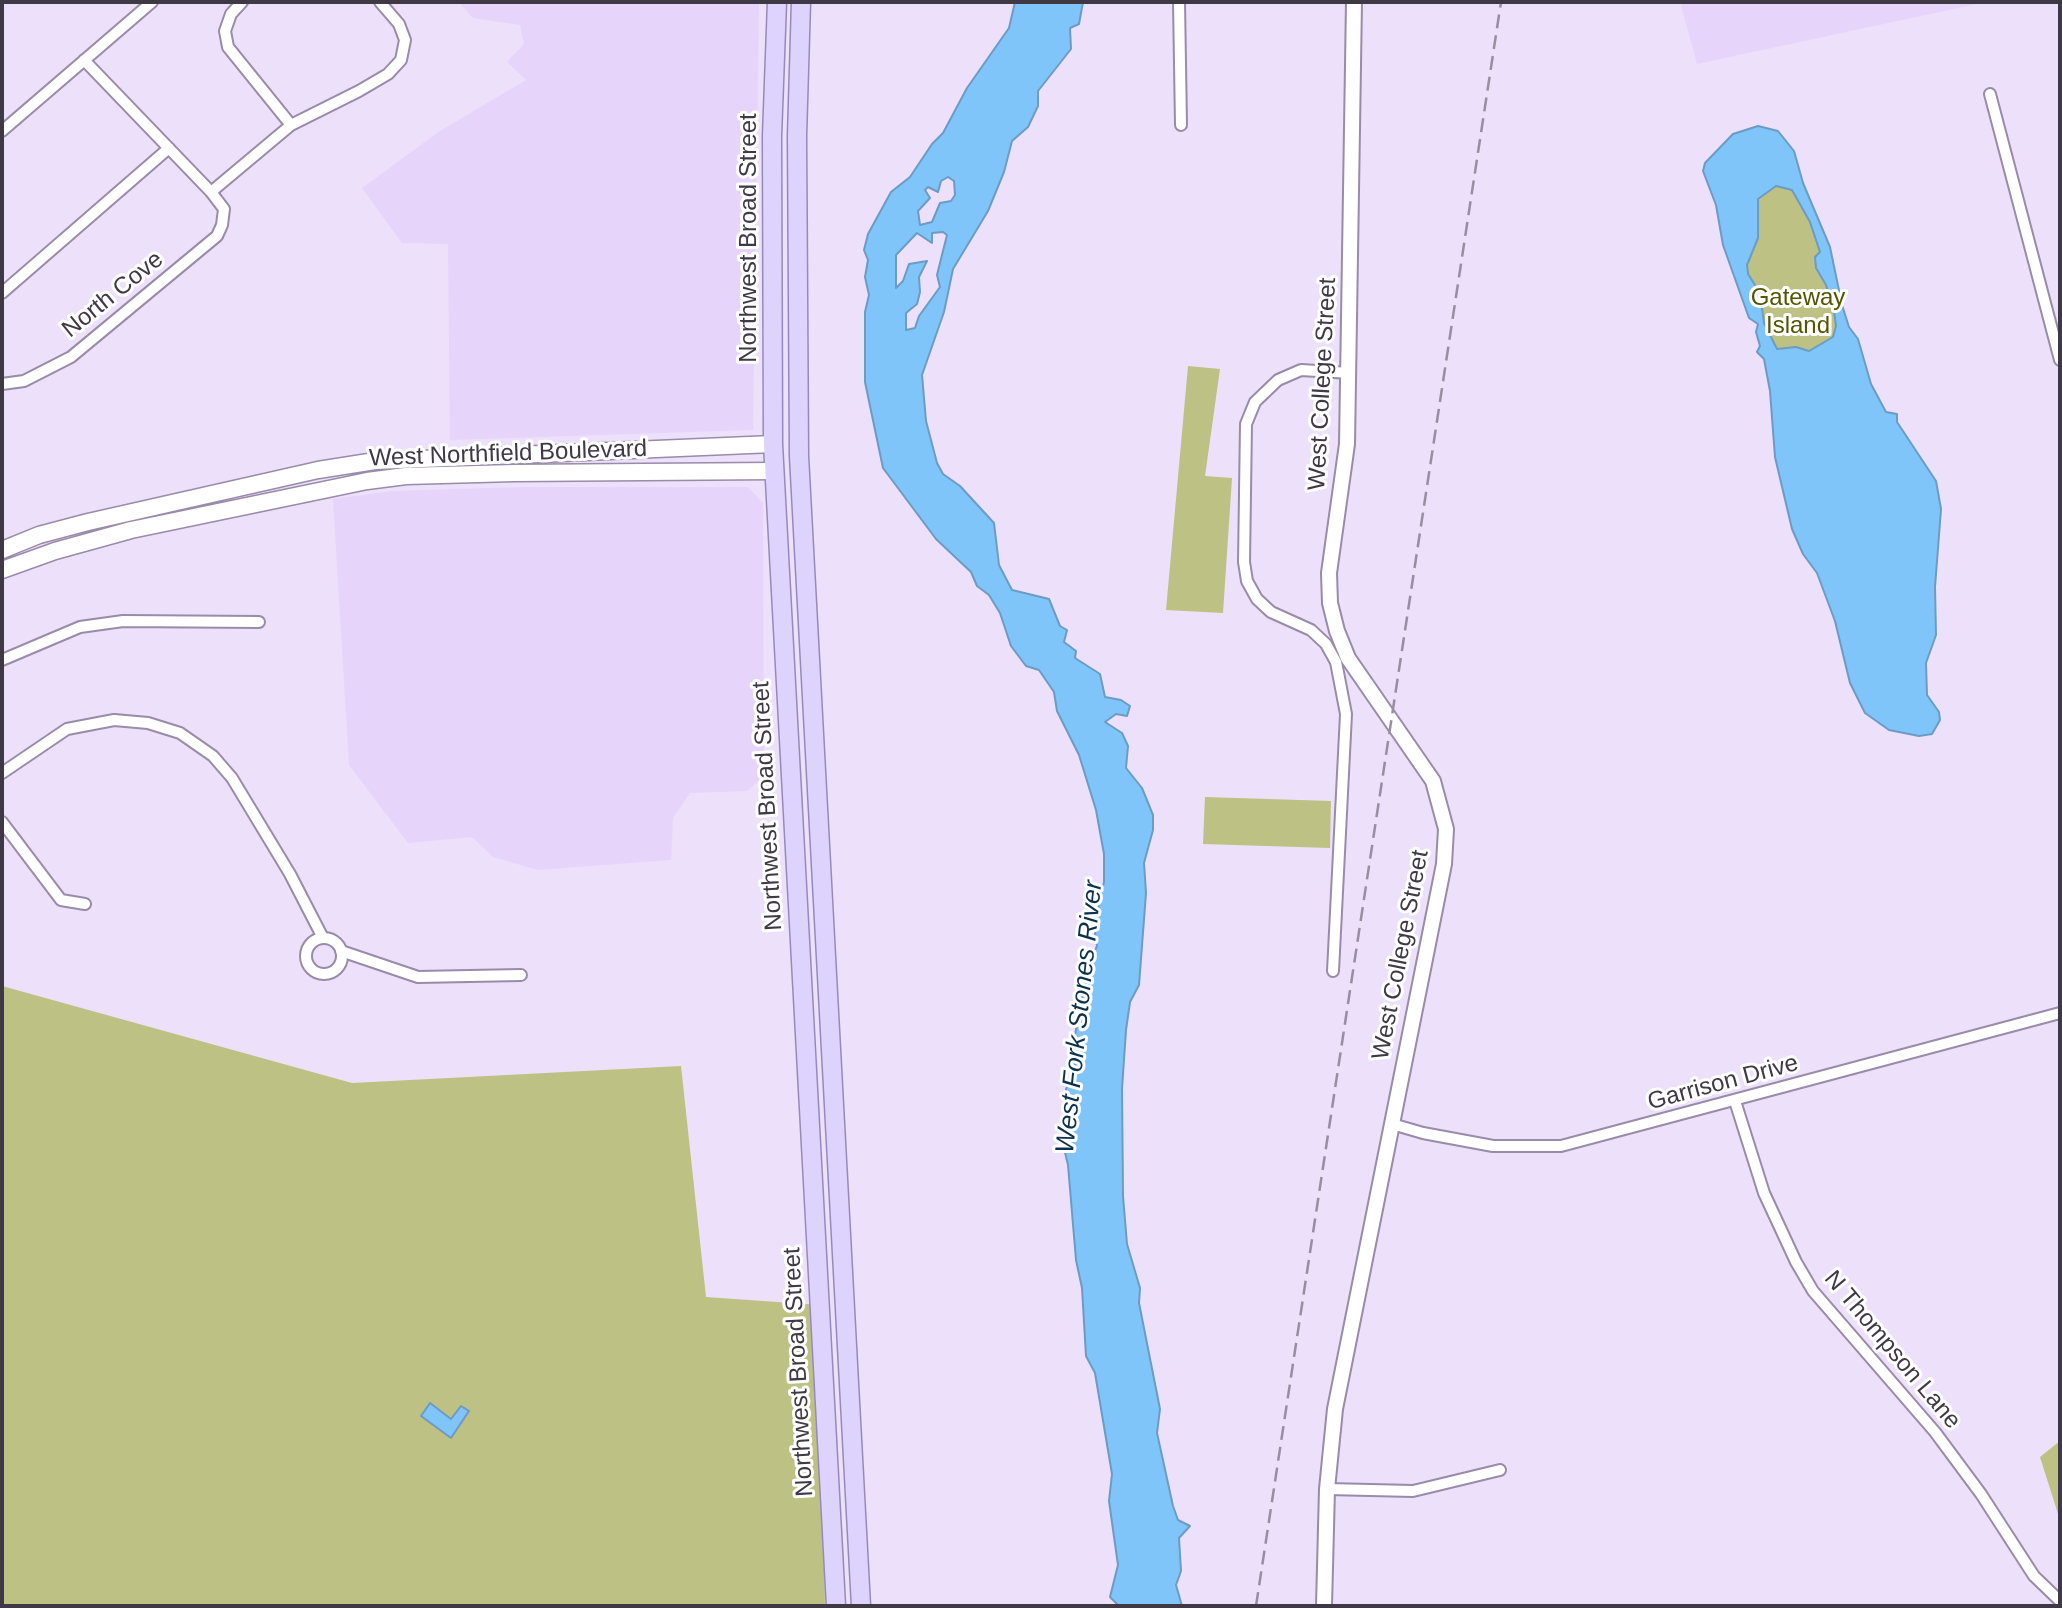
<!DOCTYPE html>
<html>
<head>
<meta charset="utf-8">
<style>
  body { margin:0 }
  #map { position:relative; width:2062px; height:1608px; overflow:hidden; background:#ece0fa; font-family:Helvetica,sans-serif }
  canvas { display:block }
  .frame { position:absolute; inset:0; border:4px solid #3f3946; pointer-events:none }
</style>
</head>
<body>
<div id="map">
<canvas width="2062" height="1608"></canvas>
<div class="frame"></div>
</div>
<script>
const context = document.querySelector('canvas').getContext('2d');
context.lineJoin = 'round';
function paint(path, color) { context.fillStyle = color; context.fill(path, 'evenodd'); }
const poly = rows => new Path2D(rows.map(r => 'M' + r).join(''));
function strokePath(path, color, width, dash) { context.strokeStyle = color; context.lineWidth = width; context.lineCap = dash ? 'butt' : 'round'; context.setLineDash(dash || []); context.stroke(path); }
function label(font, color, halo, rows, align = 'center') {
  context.font = font + ' Helvetica,sans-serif'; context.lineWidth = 6; context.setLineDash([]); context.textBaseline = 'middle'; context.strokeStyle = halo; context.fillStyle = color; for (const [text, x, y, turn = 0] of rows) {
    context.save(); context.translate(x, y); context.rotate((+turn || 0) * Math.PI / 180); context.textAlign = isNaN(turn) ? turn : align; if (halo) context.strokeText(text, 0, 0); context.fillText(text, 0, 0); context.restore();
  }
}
paint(poly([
  [459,2,759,2,753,430,450,440,448,244,402,243,362,188,440,131,526,80,507,62,524,44,520,25,473,18],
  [1680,2,1986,2,1697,64],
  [524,487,748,487,763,503,764,776,747,791,690,793,673,818,671,860,538,870,493,857,472,837,408,843,349,765,333,499,392,491]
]), '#e6d4fb');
paint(poly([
  [1776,186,1792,190,1810,222,1820,252,1815,257,1816,268,1826,285,1834,311,1836,326,1833,337,1809,351,1796,347,1777,349,1764,323,1760,293,1748,274,1747,265,1758,238,1758,199],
  [1188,366,1220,369,1205,476,1232,478,1223,613,1166,610],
  [1205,797,1331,801,1330,848,1203,844],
  [2,986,352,1083,681,1066,706,1297,820,1305,825,1606,2,1606],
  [2060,1441,2060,1520,2040,1457]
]), '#bdc183');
const water = poly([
  [1015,2,1083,2,1079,24,1070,28,1071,49,1038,91,1038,106,1028,127,1012,141,1004,172,988,211,953,269,944,312,922,375,926,421,937,463,943,474,960,486,994,523,999,565,1012,590,1049,599,1060,626,1067,630,1064,642,1076,651,1075,658,1100,674,1105,697,1121,700,1130,706,1127,716,1116,714,1105,722,1122,733,1128,746,1126,768,1142,788,1153,815,1153,830,1144,863,1146,893,1139,985,1130,1002,1126,1030,1122,1089,1123,1196,1127,1244,1140,1288,1139,1303,1160,1409,1157,1433,1173,1506,1178,1520,1190,1526,1179,1538,1181,1571,1176,1585,1182,1606,1119,1606,1110,1597,1118,1565,1109,1501,1112,1474,1095,1373,1086,1356,1082,1288,1076,1260,1068,1165,1063,1144,1066,1089,1075,1066,1072,1050,1089,964,1097,946,1094,926,1104,882,1104,854,1096,810,1079,755,1057,711,1054,692,1039,670,1026,666,1011,646,1000,613,989,595,977,586,971,572,936,539,883,468,865,382,865,312,869,295,865,277,868,260,864,250,868,234,891,192,910,177,932,144,943,133,967,88,1009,28,1015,2],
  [948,177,954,181,955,195,951,201,940,203,932,222,920,225,918,211,930,198,925,190,928,187,938,192,941,181,948,177],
  [943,232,947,235,937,275,940,287,919,316,915,328,906,330,906,313,917,304,920,292,919,277,927,261,909,264,903,281,896,288,896,255,917,233,932,243,932,233,943,232],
  [1758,126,1778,131,1794,151,1803,183,1830,247,1842,305,1849,327,1858,339,1871,384,1886,412,1897,414,1897,422,1936,481,1941,509,1935,587,1936,635,1926,663,1927,695,1939,712,1940,720,1932,734,1919,736,1889,730,1865,713,1850,683,1835,621,1817,573,1803,554,1792,529,1775,457,1770,391,1764,359,1757,352,1760,346,1756,332,1758,324,1749,318,1723,245,1716,205,1703,171,1705,163,1733,134,1758,126],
  [1776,186,1792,190,1810,222,1820,252,1815,257,1816,268,1826,285,1834,311,1836,326,1833,337,1809,351,1796,347,1777,349,1764,323,1760,293,1748,274,1747,265,1758,238,1758,199,1776,186],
  [430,1403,451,1419,461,1406,469,1411,451,1438,421,1416,430,1403]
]);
paint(water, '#80c5fa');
strokePath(water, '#6c9bc4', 2);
const minor = poly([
  [242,2,231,14,225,31,228,47,291,125],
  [1179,2,1181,125],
  [1990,94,2060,360],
  [2,131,152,2],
  [211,192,291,125,359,91,388,74,401,60,405,40,399,24,380,2],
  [2,293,169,148],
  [2,384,24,381,71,357,217,236,222,225,224,209,211,192,84,60],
  [2,660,80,627,123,621,259,622],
  [2,773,67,729,114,720,148,723,180,733,213,756,232,778,290,874,323,938],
  [2,822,61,900,85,904],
  '306 956a18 18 0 1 1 36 0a18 18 0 1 1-36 0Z',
  [341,951,418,977,521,975],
  [1333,971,1346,714,1336,662,1326,644,1311,630,1271,612,1257,599,1247,581,1244,562,1246,424,1255,402,1278,380,1301,370,1350,373],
  [1735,1101,1764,1193,1796,1262,1813,1291,1935,1432,1981,1494,2034,1576,2060,1601],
  [1392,1124,1423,1133,1493,1146,1561,1146,2060,1013],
  [1327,1489,1413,1491,1500,1470]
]);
const tertiary = poly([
  [1324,1606,1327,1489,1335,1409,1444,864,1446,829,1433,781,1348,658,1337,631,1330,603,1329,573,1347,444,1354,2]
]);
const secondary = poly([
  [2,550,39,535,88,522,318,470,375,461,773,444],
  [2,570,55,551,131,530,367,481,406,476,514,473,775,471]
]);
const primary = poly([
  [777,2,772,136,773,444,836,1606],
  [801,2,797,136,799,456,861,1606]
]);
strokePath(minor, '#998ba9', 14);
strokePath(tertiary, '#998ba9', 18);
strokePath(secondary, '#998ba9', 19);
strokePath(primary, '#978abb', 21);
strokePath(minor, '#fff', 10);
strokePath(tertiary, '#fff', 14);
strokePath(secondary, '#fff', 16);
strokePath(primary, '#ddd3fc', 18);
strokePath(poly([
  [1256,1606,1501,2]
]), '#978ea1', 2.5, [14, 7]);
label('24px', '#3f3946', '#fff', [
  ["Northwest Broad Street",749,238,-90],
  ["North Cove",113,295,-39],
  ["West College Street",1323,384,-87],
  ["West Northfield Boulevard",508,454,-2],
  ["Northwest Broad Street",768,806,-93],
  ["West College Street",1401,955,-79],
  ["Garrison Drive",1723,1083,-15],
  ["N Thompson Lane",1892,1350,50],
  ["Northwest Broad Street",799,1372,-93]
]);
label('24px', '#535501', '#fff', [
  ["Gateway",1798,298],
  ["Island",1798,326]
]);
label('italic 26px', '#0b324c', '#fff', [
  ["West Fork Stones River",1080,1017,-84]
]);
</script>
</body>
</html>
